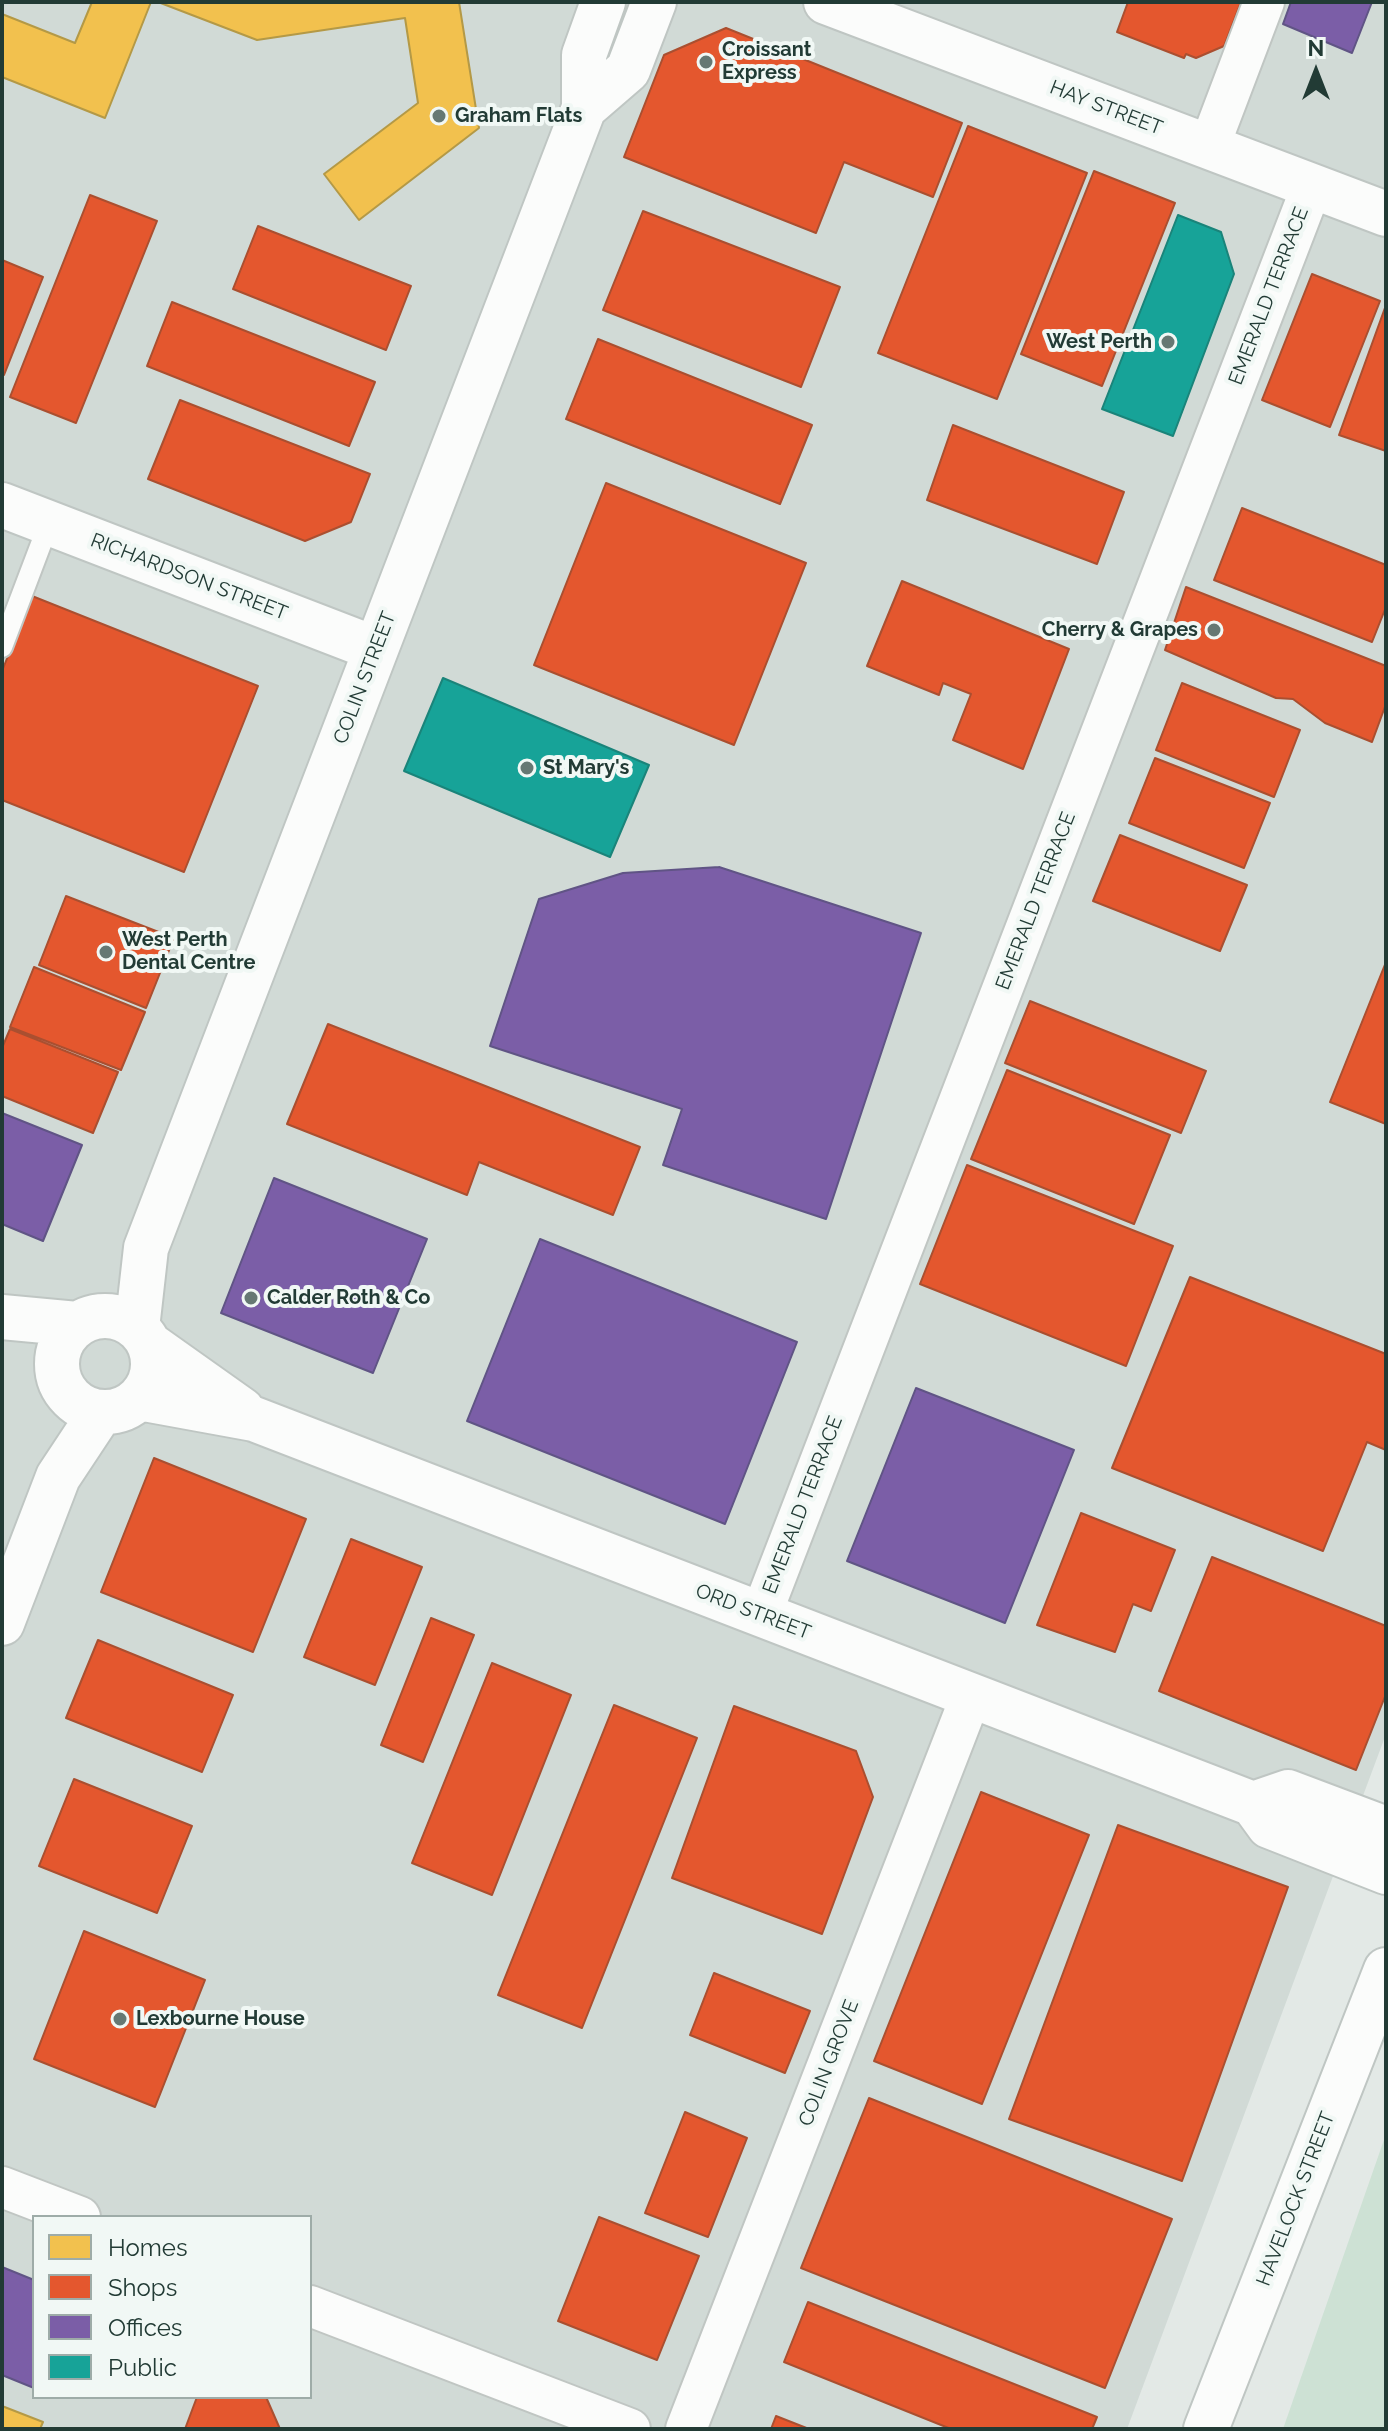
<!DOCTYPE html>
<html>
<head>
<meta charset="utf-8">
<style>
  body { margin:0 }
  #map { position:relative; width:1388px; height:2431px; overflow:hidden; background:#e3e9e6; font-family:Raleway,sans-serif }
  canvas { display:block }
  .frame { position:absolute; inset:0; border:4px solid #223b35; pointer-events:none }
  .legend { position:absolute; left:32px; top:2215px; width:280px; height:184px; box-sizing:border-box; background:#f1f8f5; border:2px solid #9eaca8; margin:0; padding:10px 14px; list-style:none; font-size:24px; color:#223b35 }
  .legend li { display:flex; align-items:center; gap:16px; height:40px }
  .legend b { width:40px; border:2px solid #9eaca8 }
  .north { position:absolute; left:1276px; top:32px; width:80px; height:80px; -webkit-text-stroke:6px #f1f8f5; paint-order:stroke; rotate:0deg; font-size:22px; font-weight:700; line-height:32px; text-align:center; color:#223b35 }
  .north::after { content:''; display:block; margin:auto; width:28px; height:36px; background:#223b35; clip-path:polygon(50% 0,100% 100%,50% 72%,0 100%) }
</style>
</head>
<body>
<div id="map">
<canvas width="1388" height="2431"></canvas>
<div class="frame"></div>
<ul class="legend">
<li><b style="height:22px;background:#f2c14e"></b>Homes</li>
<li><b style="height:22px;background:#e4572e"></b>Shops</li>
<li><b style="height:22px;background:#7b5ea7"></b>Offices</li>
<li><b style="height:22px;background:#17a398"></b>Public</li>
</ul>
<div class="north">N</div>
</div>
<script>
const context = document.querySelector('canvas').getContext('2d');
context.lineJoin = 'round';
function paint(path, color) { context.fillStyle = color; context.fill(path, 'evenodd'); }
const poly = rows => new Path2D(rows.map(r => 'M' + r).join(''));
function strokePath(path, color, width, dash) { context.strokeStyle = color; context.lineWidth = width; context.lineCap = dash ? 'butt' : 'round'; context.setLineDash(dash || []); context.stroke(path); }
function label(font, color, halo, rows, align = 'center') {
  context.font = font + ' Raleway,sans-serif'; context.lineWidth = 8; context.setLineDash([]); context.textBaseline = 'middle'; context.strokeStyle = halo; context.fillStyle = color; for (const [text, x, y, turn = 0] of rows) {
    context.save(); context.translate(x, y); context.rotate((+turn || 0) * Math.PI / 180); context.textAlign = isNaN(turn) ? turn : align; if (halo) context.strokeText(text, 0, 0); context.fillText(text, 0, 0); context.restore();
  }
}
paint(poly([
  [2,2,1386,2,1386,1734,1127,2429,2,2429],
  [34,2217,310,2217,310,2397,34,2397]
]), '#d1dad6');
paint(poly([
  [1386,2134,1386,2429,1283,2429]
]), '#cde1d4');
const homes = poly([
  [92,2,151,2,105,118,2,77,2,14,75,43,92,2],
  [158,2,459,2,479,128,359,220,324,174,418,103,405,18,257,40,158,2],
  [2,2406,43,2422,40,2429,2,2429,2,2406]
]);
paint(homes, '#f2c14e');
strokePath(homes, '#b49946', 2);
const shops = poly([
  [1128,2,1241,2,1224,46,1196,58,1186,54,1184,58,1117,32,1128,2],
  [726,28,962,123,933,197,844,162,816,233,624,157,664,55,726,28],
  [968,126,1087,173,997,399,878,353,968,126],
  [1094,171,1175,203,1102,386,1021,354,1094,171],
  [90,195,157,221,76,423,10,397,90,195],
  [643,211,840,287,801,387,603,310,643,211],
  [258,226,411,286,386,350,233,289,258,226],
  [2,260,43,277,4,375,2,374,2,260],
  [1312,274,1380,301,1330,427,1262,400,1312,274],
  [172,302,375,382,349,446,147,366,172,302],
  [1386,305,1386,451,1339,435,1386,305],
  [598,339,812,425,780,504,566,419,598,339],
  [180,400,370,474,351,522,305,541,148,479,180,400],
  [953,425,1124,492,1097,564,927,500,953,425],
  [606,483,806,563,734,745,534,665,606,483],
  [1242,508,1386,565,1386,607,1372,642,1214,580,1242,508],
  [902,581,1069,649,1023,769,953,740,971,694,943,683,939,695,867,666,902,581],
  [1186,587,1386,666,1386,704,1372,742,1325,723,1293,699,1276,698,1165,650,1186,587],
  [32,596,258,686,184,872,2,800,2,671,32,596],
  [1182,683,1300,730,1274,797,1156,750,1182,683],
  [1155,758,1270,803,1244,868,1129,823,1155,758],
  [1120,835,1247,885,1220,951,1093,901,1120,835],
  [66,896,174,938,146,1008,39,965,66,896],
  [1386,962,1386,1124,1330,1102,1386,962],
  [34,967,145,1012,121,1070,10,1027,34,967],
  [1030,1001,1206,1071,1181,1133,1005,1063,1030,1001],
  [328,1024,640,1147,613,1215,479,1162,467,1195,287,1124,328,1024],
  [10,1029,118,1072,93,1133,2,1096,2,1048,10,1029],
  [1007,1070,1170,1135,1134,1224,971,1159,1007,1070],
  [967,1165,1173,1246,1126,1366,920,1284,967,1165],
  [1190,1277,1386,1354,1386,1450,1367,1442,1323,1551,1112,1468,1190,1277],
  [154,1458,306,1519,253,1652,101,1592,154,1458],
  [1081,1513,1175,1550,1151,1611,1133,1604,1115,1652,1037,1625,1081,1513],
  [351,1539,422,1567,375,1685,304,1657,351,1539],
  [1212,1557,1386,1626,1386,1694,1356,1770,1159,1691,1212,1557],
  [431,1618,474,1635,423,1762,381,1745,431,1618],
  [98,1640,233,1695,202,1772,66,1718,98,1640],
  [492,1663,571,1695,492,1895,412,1863,492,1663],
  [614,1705,697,1738,582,2028,498,1995,614,1705],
  [734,1706,856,1751,873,1797,822,1934,672,1878,734,1706],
  [74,1779,192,1826,157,1913,39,1866,74,1779],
  [981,1792,1089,1835,982,2104,874,2061,981,1792],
  [1118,1825,1288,1887,1182,2181,1009,2119,1118,1825],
  [84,1931,205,1980,155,2107,34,2059,84,1931],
  [714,1973,810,2011,785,2073,690,2035,714,1973],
  [869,2098,1172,2219,1105,2388,801,2268,869,2098],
  [685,2112,747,2138,708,2237,645,2213,685,2112],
  [599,2217,699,2256,657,2360,558,2321,599,2217],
  [808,2302,1097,2417,1092,2429,951,2429,784,2362,808,2302],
  [197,2397,266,2397,280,2429,185,2429,197,2397],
  [776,2416,809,2429,771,2429,776,2416]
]);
paint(shops, '#e4572e');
strokePath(shops, '#aa4f30', 2);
const offices = poly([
  [1291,2,1372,2,1352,53,1283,24,1291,2],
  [719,867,921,933,826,1219,663,1165,682,1109,490,1046,539,899,623,873,719,867],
  [2,1113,82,1145,43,1241,2,1224,2,1113],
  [274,1178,427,1239,373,1373,221,1313,274,1178],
  [540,1239,797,1342,725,1524,467,1421,540,1239],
  [916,1388,1074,1450,1005,1623,847,1561,916,1388],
  [2,2267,34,2280,34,2388,2,2375,2,2267]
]);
paint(offices, '#7b5ea7');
strokePath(offices, '#605485', 2);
const public = poly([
  [1178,215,1221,232,1234,274,1173,436,1102,409,1178,215],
  [443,678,649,765,610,857,404,771,443,678]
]);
paint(public, '#17a398');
strokePath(public, '#1a847a', 2);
const lane = poly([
  [2,647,49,523]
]);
const street = poly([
  [1209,147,1264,2],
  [761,1615,1312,186],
  [2,2187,80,2217],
  [310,2306,630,2429],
  [686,2429,971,1696]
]);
const secondary = poly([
  [826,2,1386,214],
  [584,108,628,70,654,2],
  [2,505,376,649],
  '57 1364a48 48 0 1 1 96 0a48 48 0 1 1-96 0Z',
  [2,1317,77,1324],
  [137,1328,146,1248,584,108,584,55,603,2],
  [149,1344,242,1410],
  [139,1398,254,1419,1253,1804,1269,1826,1386,1872],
  [2,1623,58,1477,101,1412],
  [1253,1804,1288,1792,1386,1829],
  [1206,2429,1386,1970]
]);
strokePath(lane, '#c0c6c3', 24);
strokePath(street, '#c0c6c3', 44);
strokePath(secondary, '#bfc6c3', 48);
strokePath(lane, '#fbfcfb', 20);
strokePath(street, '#fbfcfb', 40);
strokePath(secondary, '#fbfcfb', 44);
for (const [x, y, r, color] of [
  [706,62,8,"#667873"],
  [439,116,8,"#667873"],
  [1168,342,8,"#667873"],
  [1214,630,8,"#667873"],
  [527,768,8,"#667873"],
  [106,952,8,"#667873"],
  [251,1298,8,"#667873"],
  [120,2019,8,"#667873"]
]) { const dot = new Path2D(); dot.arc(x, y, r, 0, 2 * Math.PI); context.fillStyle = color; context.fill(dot); strokePath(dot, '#f1f8f5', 3); }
label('bold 20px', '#223b35', '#f1f8f5', [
  ["Croissant",722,50],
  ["Express",722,73],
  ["Graham Flats",455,116],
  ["West Perth",1152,342,"right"],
  ["Cherry & Grapes",1198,630,"right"],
  ["St Mary's",543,768],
  ["West Perth",122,940],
  ["Dental Centre",122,963],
  ["Calder Roth & Co",267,1298],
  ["Lexbourne House",136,2019]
], 'left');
label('20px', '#223b35', '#f1f8f5', [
  ["HAY STREET",1106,108,21],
  ["EMERALD TERRACE",1269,296,-69],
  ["RICHARDSON STREET",189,577,21],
  ["COLIN STREET",365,678,-69],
  ["EMERALD TERRACE",1036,901,-69],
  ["EMERALD TERRACE",803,1505,-69],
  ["ORD STREET",753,1612,21],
  ["COLIN GROVE",829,2063,-69],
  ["HAVELOCK STREET",1296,2199,-69]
]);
</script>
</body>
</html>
